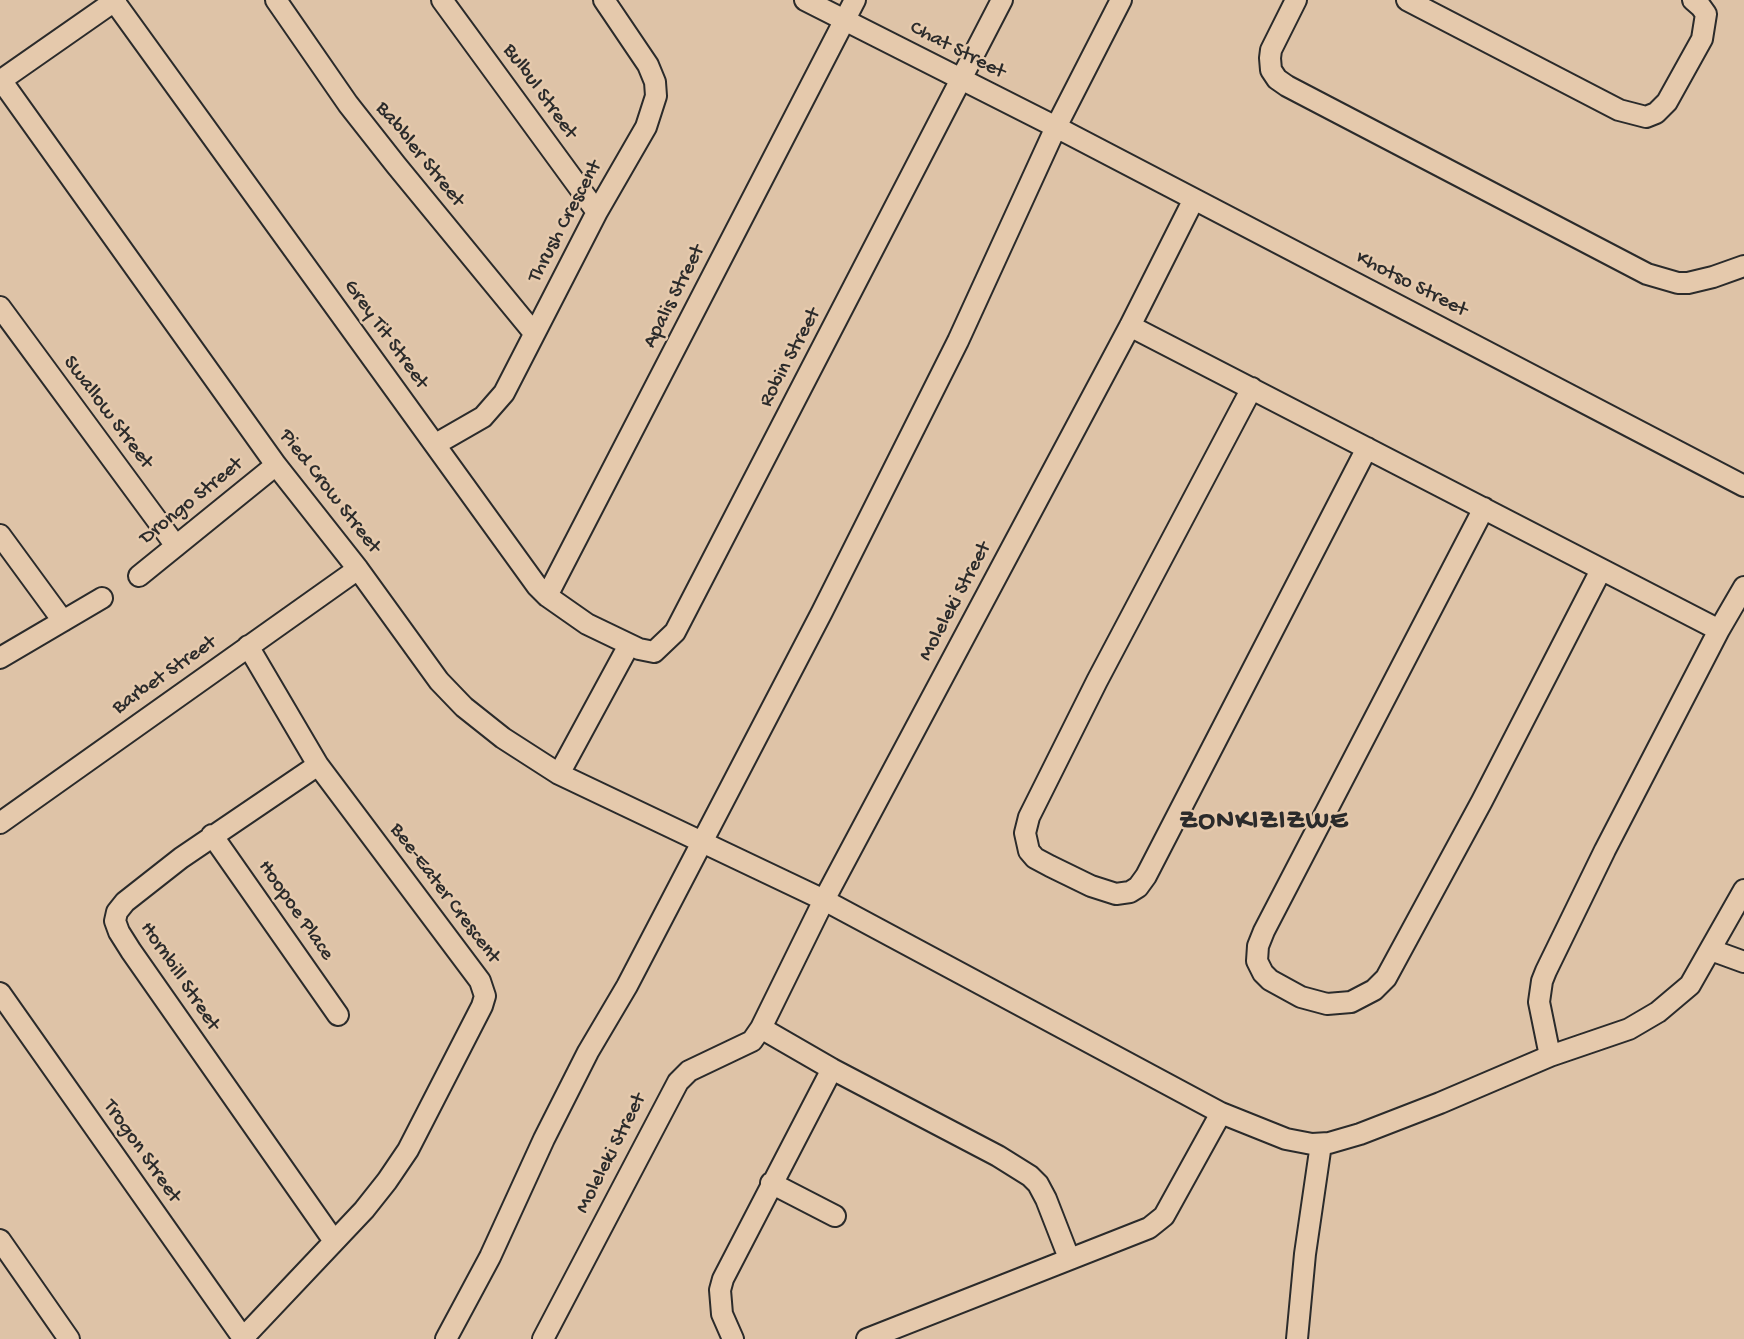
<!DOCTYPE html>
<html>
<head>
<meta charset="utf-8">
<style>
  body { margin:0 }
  canvas { display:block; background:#dec3a7 }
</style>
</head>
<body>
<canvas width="1744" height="1339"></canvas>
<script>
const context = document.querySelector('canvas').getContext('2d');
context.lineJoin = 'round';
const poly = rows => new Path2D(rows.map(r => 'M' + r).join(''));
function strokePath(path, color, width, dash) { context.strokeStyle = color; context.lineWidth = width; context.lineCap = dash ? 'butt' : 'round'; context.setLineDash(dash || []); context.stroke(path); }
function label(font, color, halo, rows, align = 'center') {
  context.font = font + ' "Gochi Hand",sans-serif'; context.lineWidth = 5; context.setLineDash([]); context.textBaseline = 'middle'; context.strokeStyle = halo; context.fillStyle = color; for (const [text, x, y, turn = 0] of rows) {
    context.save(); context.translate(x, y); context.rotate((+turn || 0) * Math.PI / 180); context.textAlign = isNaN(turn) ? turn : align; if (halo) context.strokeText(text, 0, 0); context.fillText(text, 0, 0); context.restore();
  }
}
const minor = poly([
  [276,0,348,104,396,165,534,333],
  [442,0,597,212],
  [805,0,1056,127,1744,486],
  [1296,0,1271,50,1270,58,1271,70,1277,79,1287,86,1647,274,1678,283,1688,283,1713,277,1744,266],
  [1407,0,1619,110,1646,117,1656,113,1667,102,1702,39,1706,14,1701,7,1693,0],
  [114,1,537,586,547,596,587,624,639,649,654,652,675,632,1002,0],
  [1,80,276,465,358,569,439,681,464,707,503,738,559,774,824,900,1221,1113,1286,1139,1312,1144,1329,1143,1360,1134,1440,1103,1550,1056,1629,1029,1658,1012,1690,985,1744,890],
  [0,81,116,0],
  [0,307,176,546],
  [1130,326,1719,630],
  [1252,388,1097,681,1029,817,1025,833,1029,851,1035,858,1050,866,1091,886,1116,894,1130,892,1138,887,1146,876,1367,448],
  [436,444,483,417,504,393,597,212,646,127,656,96,655,82,648,65,604,0],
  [1484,508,1264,931,1258,946,1257,961,1263,973,1270,980,1301,997,1327,1004,1351,1002,1374,990,1386,978,1482,801,1601,570],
  [0,535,63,621],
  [139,576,276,465],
  [547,596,855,0],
  [0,658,102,598],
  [318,765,181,858,125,902,117,912,115,921,119,932,131,951,334,1241],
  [559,774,629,645],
  [0,823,358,569],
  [212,835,338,1015],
  [1711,950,1744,962],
  [0,993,243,1338],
  [761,1028,832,1069,998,1156,1030,1176,1038,1184,1046,1199,1069,1258],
  [1550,1056,1539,1002,1542,981,1546,971,1605,850,1719,630,1744,587],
  [771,1183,835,1216],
  [0,1240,69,1339],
  [242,1339,364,1210,387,1181,408,1150,482,1006,485,996,480,981,318,765,248,646],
  [446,1339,490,1257,544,1139,588,1052,627,986,822,612,958,341,1056,127,1121,0],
  [543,1339,678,1082,689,1071,752,1041,761,1028,824,900,1130,326,1194,199],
  [733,1339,722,1314,720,1290,723,1279,832,1069],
  [867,1339,1149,1228,1164,1216,1169,1207,1221,1113],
  [1297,1339,1305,1254,1321,1144]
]);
strokePath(minor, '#2b2b2b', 24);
strokePath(minor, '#e5c9ac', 20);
label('21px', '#2b2b2b', '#e5c9ac', [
  ["Chat Street",957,51,27],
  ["Bulbul Street",539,92,54],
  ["Babbler Street",419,155,51],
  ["Thrush Crescent",566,222,-62],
  ["Khotso Street",1411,285,27],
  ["Apalis Street",675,297,-63],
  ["Grey Tit Street",385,335,54],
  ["Robin Street",791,358,-62],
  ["Swallow Street",107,413,53],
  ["Pied Crow Street",329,492,52],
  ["Drongo Street",192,502,-39],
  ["Moleleki Street",956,602,-62],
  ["Barbet Street",165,676,-35],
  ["Bee-Eater Crescent",444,894,53],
  ["Hoopoe Place",295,911,55],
  ["Hornbill Street",179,977,56],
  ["Trogon Street",141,1152,55],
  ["Moleleki Street",612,1154,-63]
]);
context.letterSpacing = '1.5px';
label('bold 27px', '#2b2b2b', '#e5c9ac', [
  ["ZONKIZIZWE",1264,823]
]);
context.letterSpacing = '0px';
</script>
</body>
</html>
